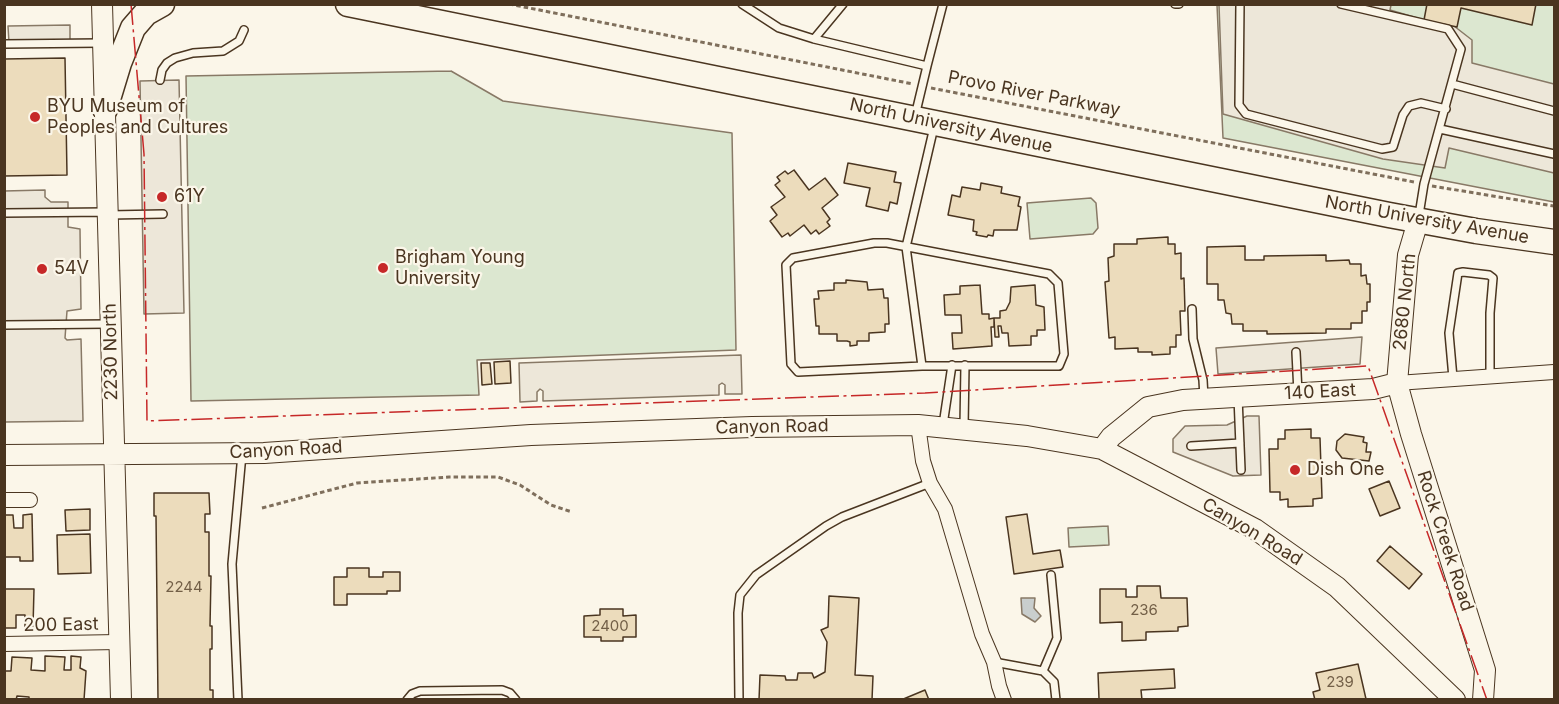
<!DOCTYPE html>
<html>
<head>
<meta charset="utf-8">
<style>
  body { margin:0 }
  #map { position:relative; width:1559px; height:704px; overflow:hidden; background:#fbf6e9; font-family:Inter,sans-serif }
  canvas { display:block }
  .frame { position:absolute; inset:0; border:6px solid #4a3520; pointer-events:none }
</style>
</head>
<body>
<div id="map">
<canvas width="1559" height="704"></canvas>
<div class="frame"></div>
</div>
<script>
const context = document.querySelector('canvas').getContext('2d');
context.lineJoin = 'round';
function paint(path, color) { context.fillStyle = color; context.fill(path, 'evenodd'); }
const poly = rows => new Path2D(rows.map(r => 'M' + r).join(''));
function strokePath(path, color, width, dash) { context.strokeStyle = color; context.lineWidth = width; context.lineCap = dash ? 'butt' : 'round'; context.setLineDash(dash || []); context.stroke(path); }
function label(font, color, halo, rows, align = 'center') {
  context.font = font + ' Inter,sans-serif'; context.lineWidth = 4.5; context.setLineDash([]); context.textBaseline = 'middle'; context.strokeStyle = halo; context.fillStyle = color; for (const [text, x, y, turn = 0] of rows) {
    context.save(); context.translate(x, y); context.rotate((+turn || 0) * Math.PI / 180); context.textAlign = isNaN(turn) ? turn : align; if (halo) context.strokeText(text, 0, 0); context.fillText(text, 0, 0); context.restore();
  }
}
const green = poly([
  [1217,5,1554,5,1554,202,1223,138,1217,5],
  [451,71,503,101,732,133,736,350,477,360,479,395,191,401,186,76,451,71],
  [1091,198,1096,203,1098,228,1093,234,1030,239,1027,203,1091,198],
  [1108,526,1109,545,1069,547,1068,528,1108,526]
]);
paint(green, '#dce7d0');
strokePath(green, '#887966', 1.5);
const parking = poly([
  [1219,5,1391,5,1390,10,1424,20,1454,26,1472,40,1472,63,1554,84,1554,173,1449,148,1445,168,1383,159,1223,114,1219,5],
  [70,25,70,42,9,43,8,26,70,25],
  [179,80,184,313,144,314,140,81,179,80],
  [45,190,45,197,51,202,68,202,68,227,80,229,81,309,67,311,65,338,67,340,81,339,83,421,5,422,4,191,45,190],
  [1362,337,1360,364,1218,374,1216,348,1362,337],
  [741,355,742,394,725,394,725,385,722,383,719,385,719,395,543,401,543,391,540,389,537,392,537,401,520,402,519,363,741,355],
  [1247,416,1259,416,1261,475,1233,476,1173,452,1173,439,1185,426,1227,425,1247,416]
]);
paint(parking, '#ede7d9');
strokePath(parking, '#887966', 1.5);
const water = poly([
  [1021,598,1035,598,1034,608,1041,616,1035,622,1022,614,1021,598]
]);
paint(water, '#c9cecd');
strokePath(water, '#887966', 1.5);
const building = poly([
  [1427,4,1536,4,1532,25,1461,8,1457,27,1424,20,1427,4],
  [65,58,67,175,4,176,4,59,65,58],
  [848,163,896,172,894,182,901,183,897,204,890,202,888,211,866,206,870,188,844,183,848,163],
  [794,170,809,190,825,178,838,195,822,208,830,219,827,222,830,226,819,234,816,230,811,234,804,225,790,236,788,233,782,237,770,221,777,215,771,207,785,197,775,185,780,181,777,177,785,171,788,174,794,170],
  [981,183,1002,187,1001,193,1020,197,1018,206,1021,207,1017,230,994,230,993,236,988,235,987,237,976,235,977,232,973,231,974,220,948,215,952,195,960,197,962,187,980,190,981,183],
  [1168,237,1168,244,1175,244,1175,254,1181,253,1181,279,1184,278,1185,311,1180,311,1181,335,1176,335,1176,347,1170,347,1170,354,1152,355,1152,352,1138,352,1138,348,1115,349,1115,337,1109,338,1105,282,1109,281,1108,258,1114,256,1114,244,1137,244,1137,239,1168,237],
  [1245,246,1245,260,1264,260,1264,256,1326,255,1326,261,1349,260,1350,264,1361,264,1361,276,1366,275,1367,284,1370,284,1370,302,1367,302,1367,311,1362,311,1362,323,1351,323,1351,329,1326,329,1326,333,1267,334,1267,331,1243,331,1243,324,1232,324,1231,314,1226,313,1224,300,1218,300,1218,284,1207,284,1207,247,1245,246],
  [846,280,867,282,868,290,883,289,884,298,888,298,889,324,885,324,885,332,869,333,869,341,857,341,857,345,850,346,850,342,847,341,837,341,837,334,819,334,819,326,816,326,814,299,819,299,818,291,834,290,834,283,846,283,846,280],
  [980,285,982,314,989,314,989,319,994,318,994,327,991,327,992,346,953,349,952,333,962,333,961,315,945,315,944,295,960,294,960,286,980,285],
  [1035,285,1036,305,1044,307,1045,330,1037,330,1037,336,1031,336,1031,345,1009,346,1008,333,1002,333,1001,326,998,326,999,337,995,337,994,318,1000,318,1000,311,1006,310,1010,302,1011,287,1035,285],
  [510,361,511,383,495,384,494,362,510,361],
  [481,363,490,363,492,384,482,385,481,363],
  [1311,429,1311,438,1320,438,1322,498,1313,499,1313,506,1288,507,1288,499,1280,500,1280,492,1270,492,1269,449,1278,449,1278,439,1285,439,1285,430,1311,429],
  [1345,434,1364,437,1363,442,1367,443,1366,452,1371,452,1369,461,1342,458,1336,450,1337,441,1345,434],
  [1389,481,1400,508,1380,516,1369,489,1389,481],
  [154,493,209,493,210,514,205,514,205,532,209,532,209,576,211,576,210,626,212,626,212,649,210,649,210,690,213,690,213,700,158,700,156,516,154,516,154,493],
  [90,509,90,530,66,531,65,510,90,509],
  [32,514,33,561,20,561,20,557,4,557,4,515,13,515,14,528,23,528,23,515,32,514],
  [1027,514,1033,554,1060,550,1063,567,1014,574,1006,517,1027,514],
  [90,534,91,573,58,574,57,535,90,534],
  [1390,546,1422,574,1409,589,1377,561,1390,546],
  [347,568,369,568,369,577,383,577,383,572,400,572,400,591,387,591,387,594,347,594,347,605,334,605,334,577,347,577,347,568],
  [1137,586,1160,586,1161,598,1187,598,1188,626,1178,627,1178,631,1146,632,1146,640,1122,641,1122,622,1100,623,1100,589,1126,589,1126,597,1137,597,1137,586],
  [4,589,34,589,33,627,25,627,25,615,16,615,16,628,4,628,4,589],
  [829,596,859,598,855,675,873,676,872,700,759,700,760,675,785,676,786,680,797,680,798,673,812,673,814,678,825,672,827,642,821,630,828,627,829,596],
  [600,609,623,609,623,616,636,615,636,637,623,637,623,641,601,641,601,637,584,637,584,616,600,615,600,609],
  [45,656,65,657,64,670,71,670,71,656,81,657,80,668,86,671,84,700,29,700,29,697,17,696,16,700,4,700,4,671,11,671,12,657,32,658,31,670,45,671,45,656],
  [1358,664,1366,699,1315,700,1313,692,1320,690,1316,673,1358,664],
  [1174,669,1175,688,1141,690,1142,700,1099,699,1098,673,1174,669],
  [925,690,929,700,901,700,925,690]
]);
paint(building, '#ecdcbc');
strokePath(building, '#4a3520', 1.5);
const lane = poly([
  [742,4,779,28,814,39,927,66,943,4],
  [1175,4,1179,4],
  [1240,4,1239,105,1246,114,1382,149,1393,147,1403,115,1409,106,1421,103,1446,109],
  [1341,4,1448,29,1461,49,1424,184,1419,215],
  [814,39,843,4],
  [4,44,100,43],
  [160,80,162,70,167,63,175,58,193,53,223,51,239,41,244,30],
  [1452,84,1554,111],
  [915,116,927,66],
  [1440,129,1554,154],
  [4,213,107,212],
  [109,215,163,214],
  [874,243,887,243,1049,274,1058,283,1064,354,1059,366,922,366,798,372,791,364,786,265,793,258,874,243],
  [1192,309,1193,339,1203,380,1204,398],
  [4,325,108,324],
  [1296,352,1298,393],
  [922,366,906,247,934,127],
  [1453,378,1449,333,1458,273,1463,272,1489,275,1493,278,1490,313,1490,376],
  [1238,397,1241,470],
  [943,425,952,365],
  [964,427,965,365],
  [1191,446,1240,443],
  [1051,575,1057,638,1043,671,1054,682,1056,700],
  [994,662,1043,671],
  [238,700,232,564,242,454],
  [407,700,412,694,420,691,502,690,510,693,516,700],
  [739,700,738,613,740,595,756,575,826,526,842,517,930,483]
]);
const street = poly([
  [1397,383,1554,372],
  [918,425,923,461,930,483,945,509,982,634,994,662,999,686,1004,700],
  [4,500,30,500],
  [4,644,118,642]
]);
const secondary = poly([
  [102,4,121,700],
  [1418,221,1408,255,1397,383,1411,434,1485,670,1483,700],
  [1102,449,1111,437,1148,407,1183,400,1373,389,1397,383],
  [4,455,264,453,531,435,752,427,918,425,1027,436,1102,449,1255,529,1337,587,1455,700]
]);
const highway = poly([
  [348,4,1389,215,1476,231,1554,242],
  [105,109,119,63,133,28,146,13,162,4]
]);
strokePath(lane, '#4a3520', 10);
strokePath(street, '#4a3520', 16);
strokePath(secondary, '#4a3520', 22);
strokePath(highway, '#4a3520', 27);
strokePath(poly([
  [509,4,913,84],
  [931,88,1414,182],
  [1432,186,1554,206],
  [262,508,357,483,449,477,498,477,520,485,551,505,572,512]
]), '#7f6f5c', 3, [4.5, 3]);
strokePath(lane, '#fbf6e9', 7);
strokePath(street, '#fbf6e9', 14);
strokePath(secondary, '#fbf6e9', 20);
strokePath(highway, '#fbf6e9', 24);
strokePath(poly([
  [131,4,144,154,147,421,925,393,1368,366,1487,700]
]), '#c62828', 1.5, [21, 4.5, 3, 4.5]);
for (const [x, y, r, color] of [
  [35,117,6,"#c62828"],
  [162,197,6,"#c62828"],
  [383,268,6,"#c62828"],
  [42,269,6,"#c62828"],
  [1295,470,6,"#c62828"]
]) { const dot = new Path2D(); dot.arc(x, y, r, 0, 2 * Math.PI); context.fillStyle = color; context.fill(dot); strokePath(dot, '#fbf6e9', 2); }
label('15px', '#725f47', null, [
  ["2244",184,587],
  ["236",1144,610],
  ["2400",610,626],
  ["239",1340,682]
]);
label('18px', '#4a3520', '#fbf6e9', [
  ["Provo River Parkway",1034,94,11],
  ["North University Avenue",951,126,12],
  ["North University Avenue",1427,220,10],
  ["2680 North",1405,302,-84],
  ["2230 North",111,352,-91],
  ["140 East",1320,392,-3],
  ["Canyon Road",772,427,-1],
  ["Canyon Road",286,450,-3],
  ["Canyon Road",1252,532,31],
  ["Rock Creek Road",1445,541,72],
  ["200 East",61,625,-1]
]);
label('18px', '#4a3520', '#fbf6e9', [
  ["BYU Museum of",47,107],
  ["Peoples and Cultures",47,128],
  ["61Y",174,197],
  ["Brigham Young",395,258],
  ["University",395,279],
  ["54V",54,269],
  ["Dish One",1307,470]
], 'left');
</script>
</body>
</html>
